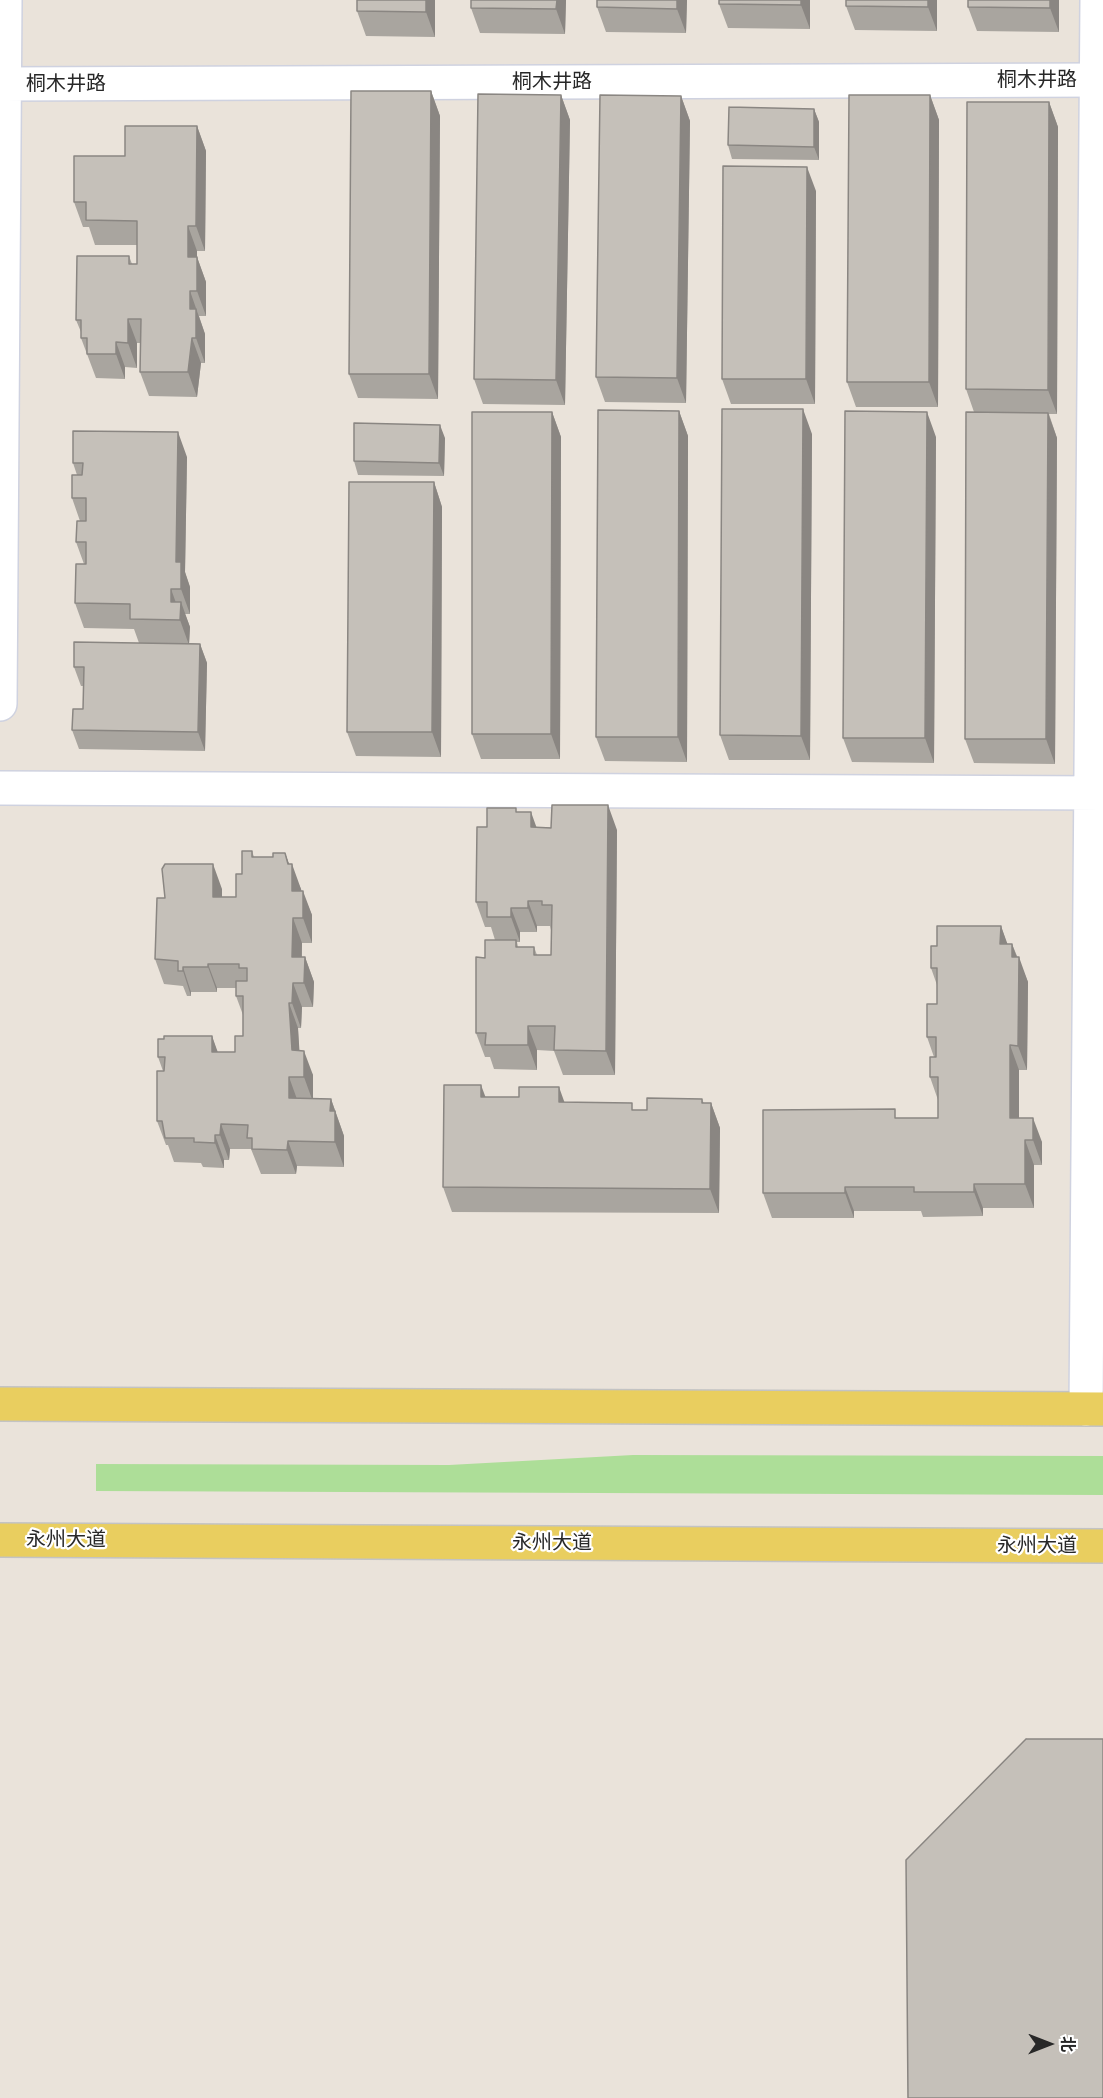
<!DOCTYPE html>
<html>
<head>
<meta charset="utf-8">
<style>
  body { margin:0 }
  #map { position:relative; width:1103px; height:2098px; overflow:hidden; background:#eae3da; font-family:Cabin,"Noto Sans SC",sans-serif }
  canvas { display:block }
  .north { position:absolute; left:1019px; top:2014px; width:60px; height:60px; -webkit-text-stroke:4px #fff; paint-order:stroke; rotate:90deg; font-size:16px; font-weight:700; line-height:24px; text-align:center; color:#282828 }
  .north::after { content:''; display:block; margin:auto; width:21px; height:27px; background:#282828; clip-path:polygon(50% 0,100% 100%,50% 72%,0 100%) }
</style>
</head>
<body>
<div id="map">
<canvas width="1103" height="2098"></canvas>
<div class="north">北</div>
</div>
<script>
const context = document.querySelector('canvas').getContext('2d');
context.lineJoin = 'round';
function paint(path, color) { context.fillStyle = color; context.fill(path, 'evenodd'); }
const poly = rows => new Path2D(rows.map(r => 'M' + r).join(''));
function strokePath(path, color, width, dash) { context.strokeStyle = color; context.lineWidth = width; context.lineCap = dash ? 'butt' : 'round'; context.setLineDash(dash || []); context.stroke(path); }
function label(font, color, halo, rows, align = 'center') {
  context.font = font + ' Cabin,"Noto Sans SC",sans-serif'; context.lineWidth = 4.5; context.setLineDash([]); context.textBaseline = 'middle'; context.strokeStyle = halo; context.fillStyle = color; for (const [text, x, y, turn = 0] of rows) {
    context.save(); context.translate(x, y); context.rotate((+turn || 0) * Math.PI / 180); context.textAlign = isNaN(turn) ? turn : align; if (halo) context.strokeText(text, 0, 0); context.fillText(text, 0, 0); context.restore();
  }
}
paint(poly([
  [633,1455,1103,1456,1103,1495,96,1491,96,1464,449,1465]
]), '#adde98');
const minor = poly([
  [0,788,1103,793],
  [1086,1409,1097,0]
]);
const tertiary = poly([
  [0,84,1103,80],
  [0,704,5,0]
]);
const primary = poly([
  [0,1404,1103,1409],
  [0,1540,1103,1546]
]);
strokePath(minor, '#cfd2e0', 36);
strokePath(tertiary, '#cfd2e0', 36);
strokePath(primary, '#c3c3c3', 36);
strokePath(minor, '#fff', 33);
strokePath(tertiary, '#fff', 33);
strokePath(primary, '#e9ce5f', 33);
paint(poly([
  [435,0,435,37,366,36,357,11],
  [566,0,565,34,480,33,471,8],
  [687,0,686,33,606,32,597,7],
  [719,0,810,0,810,29,728,28,719,4],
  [937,0,937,31,855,30,846,6],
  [968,0,1059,0,1059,32,977,31,968,7],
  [431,91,440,116,438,399,358,398,349,374],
  [561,95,570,120,565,405,483,404,474,379],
  [930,95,939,120,938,407,856,407,847,382],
  [681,96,690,121,686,403,605,402,596,377],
  [1049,102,1058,127,1057,414,1049,414,1057,438,1055,764,974,763,965,739,974,412,966,389],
  [814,109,819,122,819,160,732,159,728,145],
  [197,126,206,151,205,251,197,251,197,257,206,282,206,316,199,316,205,334,205,363,201,363,197,397,149,396,140,372,140,343,137,343,137,368,125,367,125,379,96,378,81,338,81,332,76,320,129,256,132,264,137,264,137,245,95,245,89,227,83,227,74,202,125,156],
  [816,191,815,404,731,404,722,379],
  [679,411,688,436,687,762,605,761,596,737],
  [552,412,561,437,560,759,481,759,472,734],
  [812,434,810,760,729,760,720,735],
  [936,437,934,763,852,762,843,738],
  [445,438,444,476,358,475,354,461],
  [187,457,185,572,190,587,190,614,185,614,190,627,189,643,200,644,207,663,205,751,79,749,72,730,83,709,83,686,81,686,74,667,139,643,134,629,84,628,75,603,84,564,76,542,80,521,72,498,77,475,73,463],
  [434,482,442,507,441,757,356,756,347,732],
  [518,812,536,827,617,830,615,1075,563,1075,554,1051,537,1050,537,1070,494,1069,490,1057,485,1057,476,1033,485,958,495,940,491,927,485,927,476,902,487,827],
  [537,926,550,926,551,930,551,955,537,955,534,947,518,947,517,942,520,942,520,932,537,932],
  [252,851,254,857,273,857,285,853,289,864,301,889,312,915,312,943,302,943,302,957,305,957,314,982,313,1007,302,1007,301,1028,298,1028,299,1051,313,1075,313,1099,331,1099,344,1136,344,1167,297,1166,296,1174,261,1174,251,1149,230,1149,229,1160,224,1160,224,1168,203,1167,201,1163,174,1162,168,1145,166,1145,157,1121,163,1071,158,1057,212,1036,217,1052,235,1052,243,1036,243,1015,236,996,236,988,217,988,217,992,191,992,191,996,187,996,183,986,164,984,155,959,165,898,222,889,222,897,236,897,242,874],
  [1001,926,1007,944,1012,944,1028,982,1027,1070,1019,1070,1019,1118,1042,1142,1042,1165,1034,1165,1034,1208,983,1208,983,1216,923,1217,921,1211,854,1211,854,1218,772,1218,763,1193,898,1118,938,1118,938,1100,930,1077,934,1057,927,1037,937,1004,937,985,931,968,937,946],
  [485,1097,564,1102,635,1110,647,1110,711,1103,720,1128,719,1213,452,1212,443,1187]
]), '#a9a59f');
paint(poly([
  [426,0,435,0,435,37,426,12],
  [557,0,566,0,565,34,556,9],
  [677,0,687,0,686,33,677,9],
  [801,0,810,0,810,29,801,5],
  [928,0,937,0,937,31,928,7],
  [1050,0,1059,0,1059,32,1050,8],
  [431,91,440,116,438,399,429,374],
  [561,95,570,120,565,405,556,380],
  [930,95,939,120,938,407,929,382],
  [681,96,690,121,686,403,677,378],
  [1049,102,1058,127,1057,414,1048,390],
  [814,109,819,122,819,160,814,147],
  [197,126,206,151,205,251,196,226],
  [807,167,816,191,815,404,806,379],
  [188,226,197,251,197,282,188,257],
  [197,257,206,282,206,316,197,291],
  [190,291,205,334,205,363,196,338,190,309],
  [128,319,137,343,137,368,128,343],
  [192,338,201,363,197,397,188,372],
  [116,342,125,367,125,379,116,354],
  [803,409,812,434,810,760,801,736],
  [679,411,688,436,687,762,678,737],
  [552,412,561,437,560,759,551,734],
  [927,412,936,437,934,763,925,738],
  [1048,413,1057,438,1055,764,1046,739],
  [440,425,445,438,444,476,439,463],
  [178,432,187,457,185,572,190,587,190,614,181,589,176,562],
  [434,482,442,507,441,757,432,732],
  [171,589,180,614,171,602],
  [181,602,190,627,189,645,180,620],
  [200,644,207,663,205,751,198,732],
  [608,805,617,830,615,1075,606,1051],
  [531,812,540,837,531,827],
  [285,853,292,872,292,864,301,889,301,915,292,891],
  [213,864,222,889,222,921,213,897],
  [303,891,312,915,312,943,303,918],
  [528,901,537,926,537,932,528,908],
  [511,908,520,932,520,942,511,917],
  [293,918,302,943,301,981,292,957],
  [1001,926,1010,951,1000,944],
  [1012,944,1019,963,1019,957,1028,982,1027,1070,1018,1046,1012,957],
  [305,957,314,982,313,1007,304,983],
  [208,964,217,988,217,992,208,967],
  [183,967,191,992,191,996,183,971],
  [293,983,302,1007,301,1028,292,1003],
  [289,1003,298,1028,301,1075,292,1050],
  [528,1026,537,1050,537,1070,528,1045],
  [212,1036,221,1061,212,1052],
  [1010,1045,1019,1070,1019,1142,1010,1118],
  [304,1051,313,1075,313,1102,304,1077],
  [289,1077,298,1102,289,1098],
  [481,1085,490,1109,481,1097],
  [559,1087,568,1112,559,1102],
  [331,1099,344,1136,344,1167,335,1142,330,1111],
  [702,1099,711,1122,711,1103,720,1128,719,1213,710,1189],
  [1033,1118,1042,1142,1042,1165,1033,1140],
  [221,1124,230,1149,229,1160,220,1135],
  [215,1135,224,1160,224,1168,215,1143],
  [1025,1140,1034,1165,1034,1208,1025,1184],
  [288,1141,297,1166,296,1174,287,1150],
  [974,1184,983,1208,983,1216,974,1192],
  [845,1187,854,1211,854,1218,845,1193]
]), '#8a8682');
const building = poly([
  [357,0,426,0,426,12,357,11,357,0],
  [471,0,557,0,556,9,471,8,471,0],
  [597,0,677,0,677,9,597,7,597,0],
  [719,0,801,0,801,5,719,4,719,0],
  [846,0,928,0,928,7,846,6,846,0],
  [968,0,1050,0,1050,8,968,7,968,0],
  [351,91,431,91,429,374,349,374,351,91],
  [478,94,561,95,556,380,474,379,478,94],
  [600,95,681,96,677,378,596,377,600,95],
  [849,95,930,95,929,382,847,382,849,95],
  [967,102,1049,102,1048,390,966,389,967,102],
  [729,107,814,109,814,147,728,145,729,107],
  [125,126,197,126,196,226,188,226,188,257,197,257,197,291,190,291,190,309,196,309,196,338,192,338,188,372,140,372,141,319,128,319,128,343,116,342,116,354,87,354,87,338,81,338,81,320,76,320,77,256,129,256,129,264,137,264,137,221,86,220,86,202,74,202,74,156,125,156,125,126],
  [723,166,807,167,806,379,722,379,723,166],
  [722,409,803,409,801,736,720,735,722,409],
  [598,410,679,411,678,737,596,737,598,410],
  [845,411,927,412,925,738,843,738,845,411],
  [472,412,552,412,551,734,472,734,472,412],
  [966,412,1048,413,1046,739,965,739,966,412],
  [354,423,440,425,439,463,354,461,354,423],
  [73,431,178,432,176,562,181,562,181,589,171,589,171,602,181,602,180,620,130,619,130,604,75,603,76,564,86,564,86,542,76,542,77,521,86,521,86,498,72,498,72,475,82,475,83,463,73,463,73,431],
  [349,482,434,482,432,732,347,732,349,482],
  [74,642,200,644,198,732,72,730,73,709,83,709,84,667,74,667,74,642],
  [552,805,608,805,606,1051,554,1050,555,1026,528,1026,528,1045,485,1045,486,1033,476,1033,476,957,485,958,485,940,516,940,516,947,534,947,534,955,551,955,552,905,542,905,542,901,528,901,528,908,511,908,511,917,487,917,487,902,476,902,477,827,487,827,487,808,516,808,516,812,531,812,531,827,551,828,552,805],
  [242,851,252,851,252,857,273,857,273,853,285,853,288,864,292,864,292,891,303,891,303,918,293,918,292,957,305,957,304,983,293,983,292,1003,289,1003,292,1050,304,1051,304,1077,289,1077,289,1098,331,1099,330,1111,335,1111,335,1142,288,1141,287,1150,252,1149,252,1138,247,1138,248,1125,221,1124,220,1135,215,1135,215,1143,194,1142,194,1138,165,1138,162,1121,157,1121,157,1071,164,1071,165,1057,158,1057,158,1039,164,1039,164,1036,212,1036,212,1052,235,1052,235,1036,243,1036,243,996,236,996,236,981,247,981,247,968,239,968,239,964,208,964,208,967,183,967,183,971,178,971,178,961,155,959,157,898,165,898,162,869,165,864,213,864,213,897,236,897,236,874,242,874,242,851],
  [937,926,1001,926,1000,944,1012,944,1012,957,1019,957,1018,1046,1010,1045,1010,1118,1033,1118,1033,1140,1025,1140,1025,1184,974,1184,974,1192,914,1192,914,1187,845,1187,845,1193,763,1193,763,1110,895,1109,895,1118,938,1118,938,1077,930,1077,930,1057,936,1057,936,1037,927,1037,927,1004,937,1004,937,968,931,968,931,946,937,946,937,926],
  [444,1085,481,1085,481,1097,519,1097,519,1087,559,1087,559,1102,632,1103,632,1110,647,1110,647,1098,702,1099,702,1103,711,1103,710,1189,443,1187,444,1085],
  [1026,1739,1103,1739,1103,2098,908,2098,906,1860,1026,1739]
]);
paint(building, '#c5c0b9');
strokePath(building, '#8a8682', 1.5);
label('20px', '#282828', '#fff', [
  ["桐木井路",1037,80],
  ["桐木井路",552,82],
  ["桐木井路",66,84],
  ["永州大道",66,1540],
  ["永州大道",552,1543],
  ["永州大道",1037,1546]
]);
</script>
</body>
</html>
